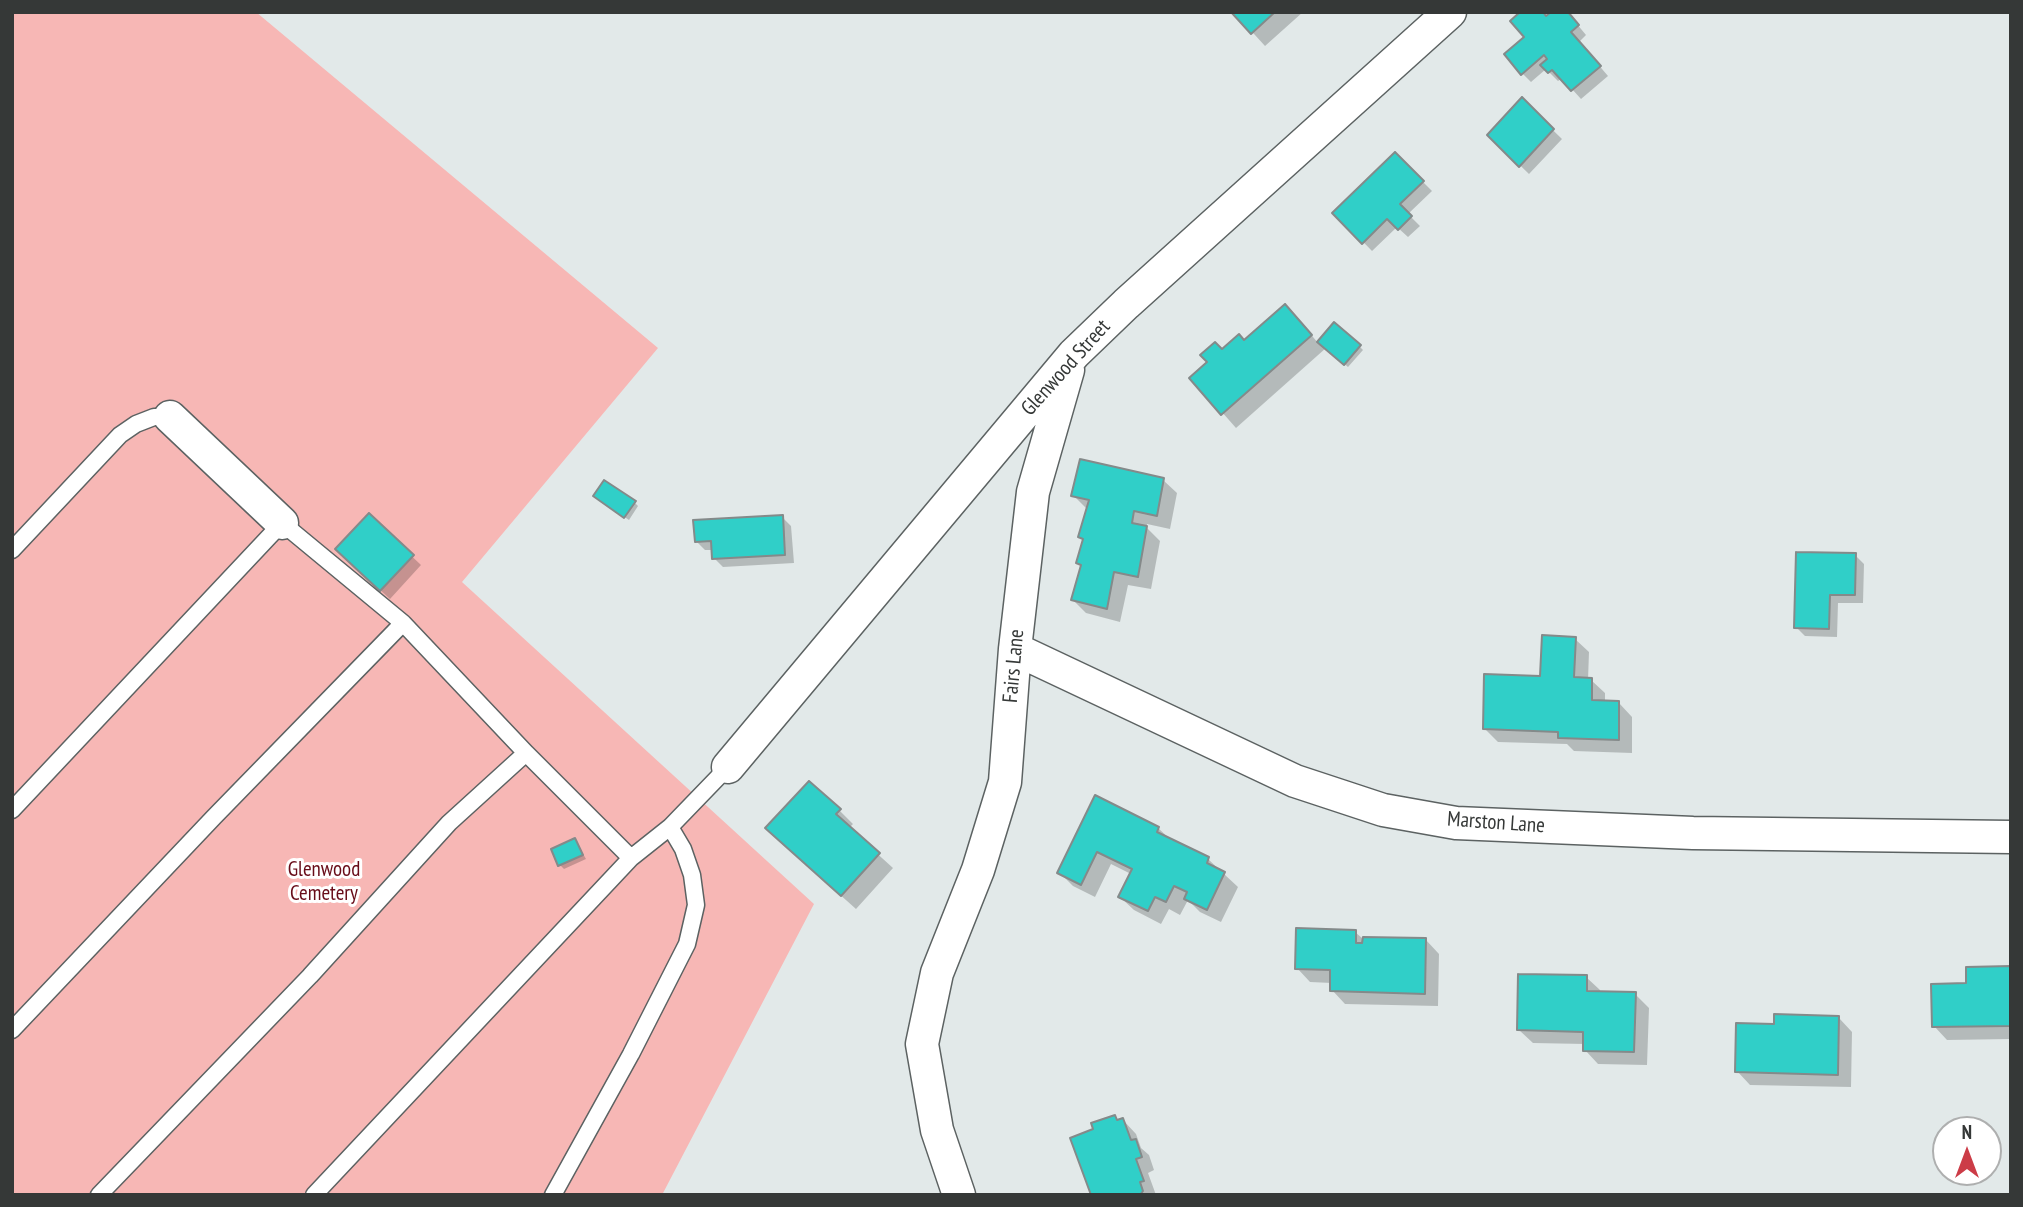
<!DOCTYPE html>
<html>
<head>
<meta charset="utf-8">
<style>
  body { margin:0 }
  #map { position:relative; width:2023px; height:1207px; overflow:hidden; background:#e2e9e9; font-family:"PT Sans Narrow",sans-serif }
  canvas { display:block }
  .frame { position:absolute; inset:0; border:14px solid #353837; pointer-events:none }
  .north { position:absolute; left:1932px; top:1116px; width:70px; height:70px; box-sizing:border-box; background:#fff; border:2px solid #aeafaf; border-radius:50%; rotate:0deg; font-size:19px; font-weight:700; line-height:28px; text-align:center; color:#353837 }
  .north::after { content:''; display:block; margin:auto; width:24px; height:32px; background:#cc3c47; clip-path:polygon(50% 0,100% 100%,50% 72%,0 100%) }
</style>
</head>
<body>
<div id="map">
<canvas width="2023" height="1207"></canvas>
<div class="frame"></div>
<div class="north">N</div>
</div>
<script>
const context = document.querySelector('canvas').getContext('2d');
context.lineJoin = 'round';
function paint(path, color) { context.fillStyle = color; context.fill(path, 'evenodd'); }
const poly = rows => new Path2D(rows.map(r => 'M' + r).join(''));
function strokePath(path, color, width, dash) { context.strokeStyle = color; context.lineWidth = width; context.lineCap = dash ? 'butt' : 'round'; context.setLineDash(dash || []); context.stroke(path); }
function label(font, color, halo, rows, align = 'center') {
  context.font = font + ' "PT Sans Narrow",sans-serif'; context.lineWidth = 6; context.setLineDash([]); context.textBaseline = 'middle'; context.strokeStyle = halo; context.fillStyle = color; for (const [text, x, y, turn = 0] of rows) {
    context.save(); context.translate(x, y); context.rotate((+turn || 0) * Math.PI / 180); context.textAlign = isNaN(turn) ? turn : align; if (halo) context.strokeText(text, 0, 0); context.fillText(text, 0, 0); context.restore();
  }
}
paint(poly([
  [12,12,256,12,658,348,462,582,814,904,662,1195,12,1195]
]), '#f7b7b5');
paint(poly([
  [1234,12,1303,12,1265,46],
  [1567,12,1586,35,1579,42,1608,76,1581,99,1562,78,1558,81,1546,69,1531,82,1522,73,1547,18],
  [1522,100,1562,139,1529,174,1489,135],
  [1395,154,1432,191,1408,214,1420,226,1408,237,1397,227,1372,251,1335,213],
  [1299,320,1318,343,1359,346,1363,350,1348,367,1326,348,1236,428,1192,378,1222,352],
  [1163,480,1177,493,1170,529,1147,524,1147,528,1160,541,1151,589,1128,585,1120,622,1086,613,1073,600,1082,567,1078,563,1084,541,1080,537,1088,510,1073,495],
  [599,500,634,502,638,506,629,520],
  [369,516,421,565,390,599,346,558],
  [782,517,791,526,794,563,723,567,714,558,713,550,705,550,696,541],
  [1855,555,1864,564,1863,603,1838,603,1837,637,1805,636,1796,627],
  [1575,639,1589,652,1588,680,1591,680,1605,693,1605,703,1619,703,1632,717,1632,753,1574,751,1567,744,1498,742,1484,728,1542,678],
  [1096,798,1158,828,1171,840,1208,859,1224,874,1238,887,1221,922,1200,912,1188,900,1180,915,1169,909,1161,924,1134,910,1120,897,1131,874,1111,864,1095,897,1073,886,1059,872],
  [839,810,853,824,849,828,893,868,856,909,781,842],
  [575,840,586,859,564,869,560,865],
  [1355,932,1362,938,1426,940,1439,954,1438,1006,1345,1004,1332,990,1332,983,1310,982,1297,968],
  [2011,968,2011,1039,1947,1040,1934,1026,1968,985],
  [1586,977,1600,990,1600,993,1635,994,1649,1008,1647,1065,1598,1064,1585,1050,1585,1044,1533,1043,1519,1030],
  [1839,1018,1852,1032,1851,1087,1750,1085,1737,1071,1775,1026],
  [1114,1117,1119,1121,1123,1120,1136,1134,1141,1148,1149,1155,1154,1170,1148,1173,1156,1195,1093,1195,1095,1130]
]), '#0003');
const building = poly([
  [1231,12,1275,12,1251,34,1231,12],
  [1520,12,1543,12,1546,16,1551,12,1568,12,1579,25,1571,32,1601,66,1571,91,1552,70,1548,73,1540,65,1547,59,1544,55,1521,75,1504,54,1524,37,1510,21,1520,12],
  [1522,97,1554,129,1519,167,1487,135,1522,97],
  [1395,152,1424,181,1400,204,1412,216,1398,230,1387,219,1362,244,1332,213,1395,152],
  [1285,304,1312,335,1221,415,1189,378,1207,362,1200,355,1215,342,1222,349,1239,334,1244,340,1285,304],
  [1334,322,1361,345,1344,365,1317,342,1334,322],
  [1080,459,1164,478,1157,516,1134,511,1132,523,1147,526,1138,577,1114,572,1107,609,1071,600,1081,565,1076,563,1083,539,1078,537,1089,500,1071,496,1080,459],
  [604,480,636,501,624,518,593,496,604,480],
  [369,513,414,555,380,591,335,549,369,513],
  [783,515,785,555,712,559,711,541,695,542,693,520,783,515],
  [1796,552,1856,553,1855,595,1830,595,1829,629,1794,628,1796,552],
  [1542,635,1576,637,1574,677,1592,678,1592,700,1619,701,1619,740,1558,738,1558,732,1483,729,1484,674,1540,676,1542,635],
  [809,781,841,809,836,814,880,853,841,896,765,828,809,781],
  [1095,795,1159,827,1157,832,1209,857,1207,863,1225,872,1207,910,1184,899,1187,892,1174,886,1166,902,1155,897,1148,911,1118,897,1132,869,1097,852,1081,885,1057,873,1095,795],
  [575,838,583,855,558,866,551,849,575,838],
  [1296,928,1356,930,1356,943,1362,943,1363,937,1426,938,1425,994,1330,991,1330,970,1295,969,1296,928],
  [2011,966,2011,1026,1932,1027,1931,984,1966,983,1966,967,2011,966],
  [1518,974,1587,975,1587,991,1636,992,1634,1052,1583,1051,1583,1032,1517,1030,1518,974],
  [1774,1014,1839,1016,1838,1075,1735,1072,1736,1023,1774,1024,1774,1014],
  [1115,1115,1117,1120,1123,1118,1131,1140,1136,1139,1142,1157,1136,1159,1144,1181,1140,1182,1143,1191,1140,1195,1091,1195,1070,1138,1093,1129,1091,1123,1115,1115]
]);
paint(building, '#30cfc8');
strokePath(building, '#848a8a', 2);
const service = poly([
  [12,550,120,435,136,424,154,417,170,417],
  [526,753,631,858],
  [12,810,282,523,403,623,526,753,449,823,310,976,99,1195],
  [12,1030,214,817,403,623],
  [314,1195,631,858,670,827,728,767],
  [553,1195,631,1054,687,944,696,905,692,875,683,849,670,827]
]);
const minor = poly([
  [170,417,282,523],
  [1015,649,1295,781,1383,810,1456,823,1693,833,2011,837],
  [728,767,1074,354,1126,304,1450,12],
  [959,1195,937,1130,922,1044,937,973,978,870,1005,782,1015,649,1033,492,1068,370]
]);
strokePath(service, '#5c6262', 19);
strokePath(minor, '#5c6262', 35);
strokePath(service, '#fff', 16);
strokePath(minor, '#fff', 32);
label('21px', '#353837', '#fff', [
  ["Glenwood Street",1066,368,-48],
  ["Fairs Lane",1014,666,-85],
  ["Marston Lane",1496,823,4]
]);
label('21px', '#680c19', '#fff', [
  ["Glenwood",324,870],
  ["Cemetery",324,894]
]);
</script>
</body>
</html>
